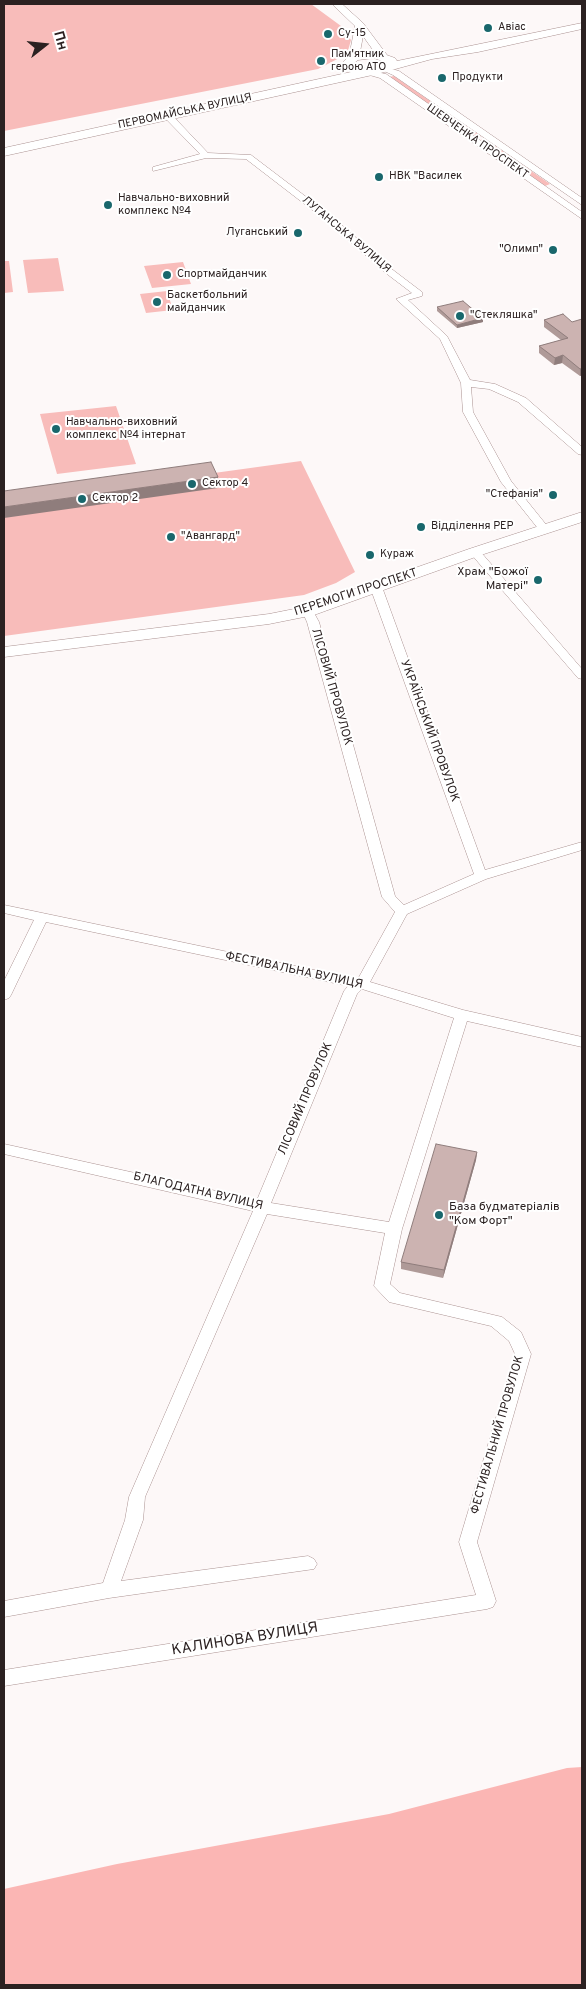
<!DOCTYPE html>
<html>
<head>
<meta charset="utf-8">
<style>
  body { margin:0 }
  #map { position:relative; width:586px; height:1989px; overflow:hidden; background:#fdf8f8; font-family:Overpass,sans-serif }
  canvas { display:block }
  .frame { position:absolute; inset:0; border:5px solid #2b2121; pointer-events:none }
  .north { position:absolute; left:20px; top:20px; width:50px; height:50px; -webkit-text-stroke:4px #fff; paint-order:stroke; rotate:74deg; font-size:14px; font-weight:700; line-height:20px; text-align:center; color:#2b2121 }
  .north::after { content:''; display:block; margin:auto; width:18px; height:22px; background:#2b2121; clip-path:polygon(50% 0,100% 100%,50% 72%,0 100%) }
</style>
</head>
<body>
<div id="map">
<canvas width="586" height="1989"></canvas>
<div class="frame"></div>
<div class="north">Пн</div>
</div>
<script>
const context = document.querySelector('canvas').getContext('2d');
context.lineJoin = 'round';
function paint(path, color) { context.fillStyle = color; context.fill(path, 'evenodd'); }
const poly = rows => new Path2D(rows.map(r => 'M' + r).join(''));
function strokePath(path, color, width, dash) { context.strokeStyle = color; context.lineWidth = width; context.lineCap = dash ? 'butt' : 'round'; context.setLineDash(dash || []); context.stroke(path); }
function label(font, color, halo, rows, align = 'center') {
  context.font = font + ' Overpass,sans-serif'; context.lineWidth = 4; context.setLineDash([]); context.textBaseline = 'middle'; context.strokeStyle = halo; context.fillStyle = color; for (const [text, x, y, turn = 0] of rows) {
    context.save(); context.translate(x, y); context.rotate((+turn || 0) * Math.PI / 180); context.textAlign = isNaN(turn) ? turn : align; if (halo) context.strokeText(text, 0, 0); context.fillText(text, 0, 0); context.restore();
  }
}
paint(poly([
  [4,4,311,4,341,26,351,40,347,54,318,69,4,131],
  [394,76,481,136,476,138,389,77],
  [485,139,550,184,545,186,480,140],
  [58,258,64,291,28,293,23,260],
  [4,261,9,261,13,292,4,293],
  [183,262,191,284,152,288,144,266],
  [167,291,173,310,146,313,140,294],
  [116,406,136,464,57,474,40,414],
  [301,461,355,572,336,583,304,595,4,636,4,502]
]), '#f8bcba');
paint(poly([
  [582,1767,582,1985,4,1985,4,1889,117,1864,389,1814,567,1768]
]), '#fbb6b4');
const minor = poly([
  [384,67,399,71,582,198,582,205,393,75,384,71,384,67],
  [366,70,386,74,582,212,582,219,380,78,366,74,366,70],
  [165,114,171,114,208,153,251,155,330,215,393,270,422,292,422,296,408,300,447,336,470,380,495,384,526,398,582,447,582,455,578,454,518,402,489,389,471,387,473,412,511,481,548,527,549,529,548,531,540,531,501,482,463,412,461,383,440,339,396,299,412,293,387,274,324,219,246,159,206,158,153,171,153,167,200,154,165,118,165,114],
  [475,549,479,550,582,669,582,679,578,678,471,554,470,552,471,550,475,549],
  [376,584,382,587,485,870,582,842,582,850,486,879,407,914,370,982,463,1010,582,1037,582,1047,467,1021,402,1229,390,1284,400,1293,502,1317,521,1332,531,1354,477,1542,496,1601,493,1607,487,1609,4,1686,4,1670,476,1595,459,1542,515,1354,509,1341,491,1326,389,1302,374,1286,385,1233,267,1214,145,1497,143,1520,121,1581,308,1556,314,1559,317,1564,314,1569,109,1598,4,1617,4,1601,103,1583,125,1520,129,1497,253,1211,4,1154,4,1144,257,1200,344,991,348,986,46,922,11,995,9,998,4,1000,4,981,34,920,4,913,4,905,357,979,359,977,395,912,382,897,307,622,302,611,304,609,312,609,319,622,395,896,404,905,474,874,370,587,376,584],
  [362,989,454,1018,389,1222,271,1203,357,994,362,989]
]);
const tertiary = poly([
  [332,4,342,4,363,23,387,55,386,57,378,57,363,36,359,57,358,59,350,59,349,57,355,26,332,4]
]);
const secondary = poly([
  [582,23,582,29,478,52,432,59,377,74,4,156,4,148,351,72,346,69,342,63,350,55,354,54,375,51,395,58,397,61,582,23],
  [374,58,387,63,375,68,366,69,354,63,358,60,374,58],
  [582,512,582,522,481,555,314,615,269,624,4,657,4,647,269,614,304,607,469,549,582,512]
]);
strokePath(minor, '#ab9291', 1);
strokePath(tertiary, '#ab9291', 1);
strokePath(secondary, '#ab9291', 1);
paint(minor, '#fff');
paint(tertiary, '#fff');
paint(secondary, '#fff');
paint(poly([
  [437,307,483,318,483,322,457,328,437,311],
  [563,314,582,375,580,376,562,363,554,365,539,353,539,346,561,340,544,327,544,320],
  [477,1152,476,1160,443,1278,401,1269,401,1262]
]), '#af9a98');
paint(poly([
  [483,318,483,322,457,328,457,325],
  [563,355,562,363,554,365,555,358],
  [582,368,582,375,580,376,580,369],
  [218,477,218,488,4,518,4,507],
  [477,1152,476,1160,443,1278,444,1270]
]), '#8f7d7c');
const building = poly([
  [463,301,483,318,457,325,437,307,463,301],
  [563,314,572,322,582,319,582,368,580,369,563,355,555,358,539,346,568,338,544,320,563,314],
  [211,462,218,477,4,507,4,491,211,462],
  [436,1144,477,1152,444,1270,401,1262,436,1144]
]);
paint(building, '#ccb3b1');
strokePath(building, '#8f7d7c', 1);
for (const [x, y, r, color] of [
  [488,28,5,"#19676c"],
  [328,34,5,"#19676c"],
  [321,61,5,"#19676c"],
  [442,78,5,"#19676c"],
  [379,177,5,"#19676c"],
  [108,205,5,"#19676c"],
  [298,233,5,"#19676c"],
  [553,250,5,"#19676c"],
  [167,275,5,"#19676c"],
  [157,302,5,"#19676c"],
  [460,316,5,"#19676c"],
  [56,429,5,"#19676c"],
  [192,484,5,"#19676c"],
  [553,495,5,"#19676c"],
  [82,499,5,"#19676c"],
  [421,527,5,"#19676c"],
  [171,537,5,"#19676c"],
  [370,555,5,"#19676c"],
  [538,580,5,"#19676c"],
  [439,1215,5,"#19676c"]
]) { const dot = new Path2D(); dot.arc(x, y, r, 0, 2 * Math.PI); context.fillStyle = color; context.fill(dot); strokePath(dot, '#fff', 2); }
label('11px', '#2b2121', '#fff', [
  ["Авіас",498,28],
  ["Су-15",338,34],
  ["Пам'ятник",331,55],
  ["герою АТО",331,68],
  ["Продукти",452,78],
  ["НВК \"Василек",389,177],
  ["Навчально-виховний",118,199],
  ["комплекс №4",118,212],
  ["Луганський",288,233,"right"],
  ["\"Олимп\"",543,250,"right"],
  ["Спортмайданчик",177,275],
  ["Баскетбольний",167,296],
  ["майданчик",167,309],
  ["\"Стекляшка\"",470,316],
  ["Навчально-виховний",66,423],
  ["комплекс №4 інтернат",66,436],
  ["Сектор 4",202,484],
  ["\"Стефанія\"",543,495,"right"],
  ["Сектор 2",92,499],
  ["Відділення РЕР",431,527],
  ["\"Авангард\"",181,537],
  ["Кураж",380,555]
], 'left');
label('11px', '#2b2121', '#fff', [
  ["ПЕРВОМАЙСЬКА ВУЛИЦЯ",185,112,-12],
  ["ШЕВЧЕНКА ПРОСПЕКТ",477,142,35],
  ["ЛУГАНСЬКА ВУЛИЦЯ",346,235,40]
]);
label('12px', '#2b2121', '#fff', [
  ["Храм \"Божої",528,573],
  ["Матері\"",528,587],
  ["База будматеріалів",449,1208,"left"],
  ["\"Ком Форт\"",449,1222,"left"]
], 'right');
label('12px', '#2b2121', '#fff', [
  ["ПЕРЕМОГИ ПРОСПЕКТ",356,593,-18],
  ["ЛІСОВИЙ ПРОВУЛОК",331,687,74],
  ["УКРАЇНСЬКИЙ ПРОВУЛОК",429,731,70],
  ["ФЕСТИВАЛЬНА ВУЛИЦЯ",294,971,12],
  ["ЛІСОВИЙ ПРОВУЛОК",306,1099,-67],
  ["БЛАГОДАТНА ВУЛИЦЯ",198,1192,13],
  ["ФЕСТИВАЛЬНИЙ ПРОВУЛОК",498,1435,-74]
]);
label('15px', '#2b2121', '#fff', [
  ["КАЛИНОВА ВУЛИЦЯ",245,1640,-9]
]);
</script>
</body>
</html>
